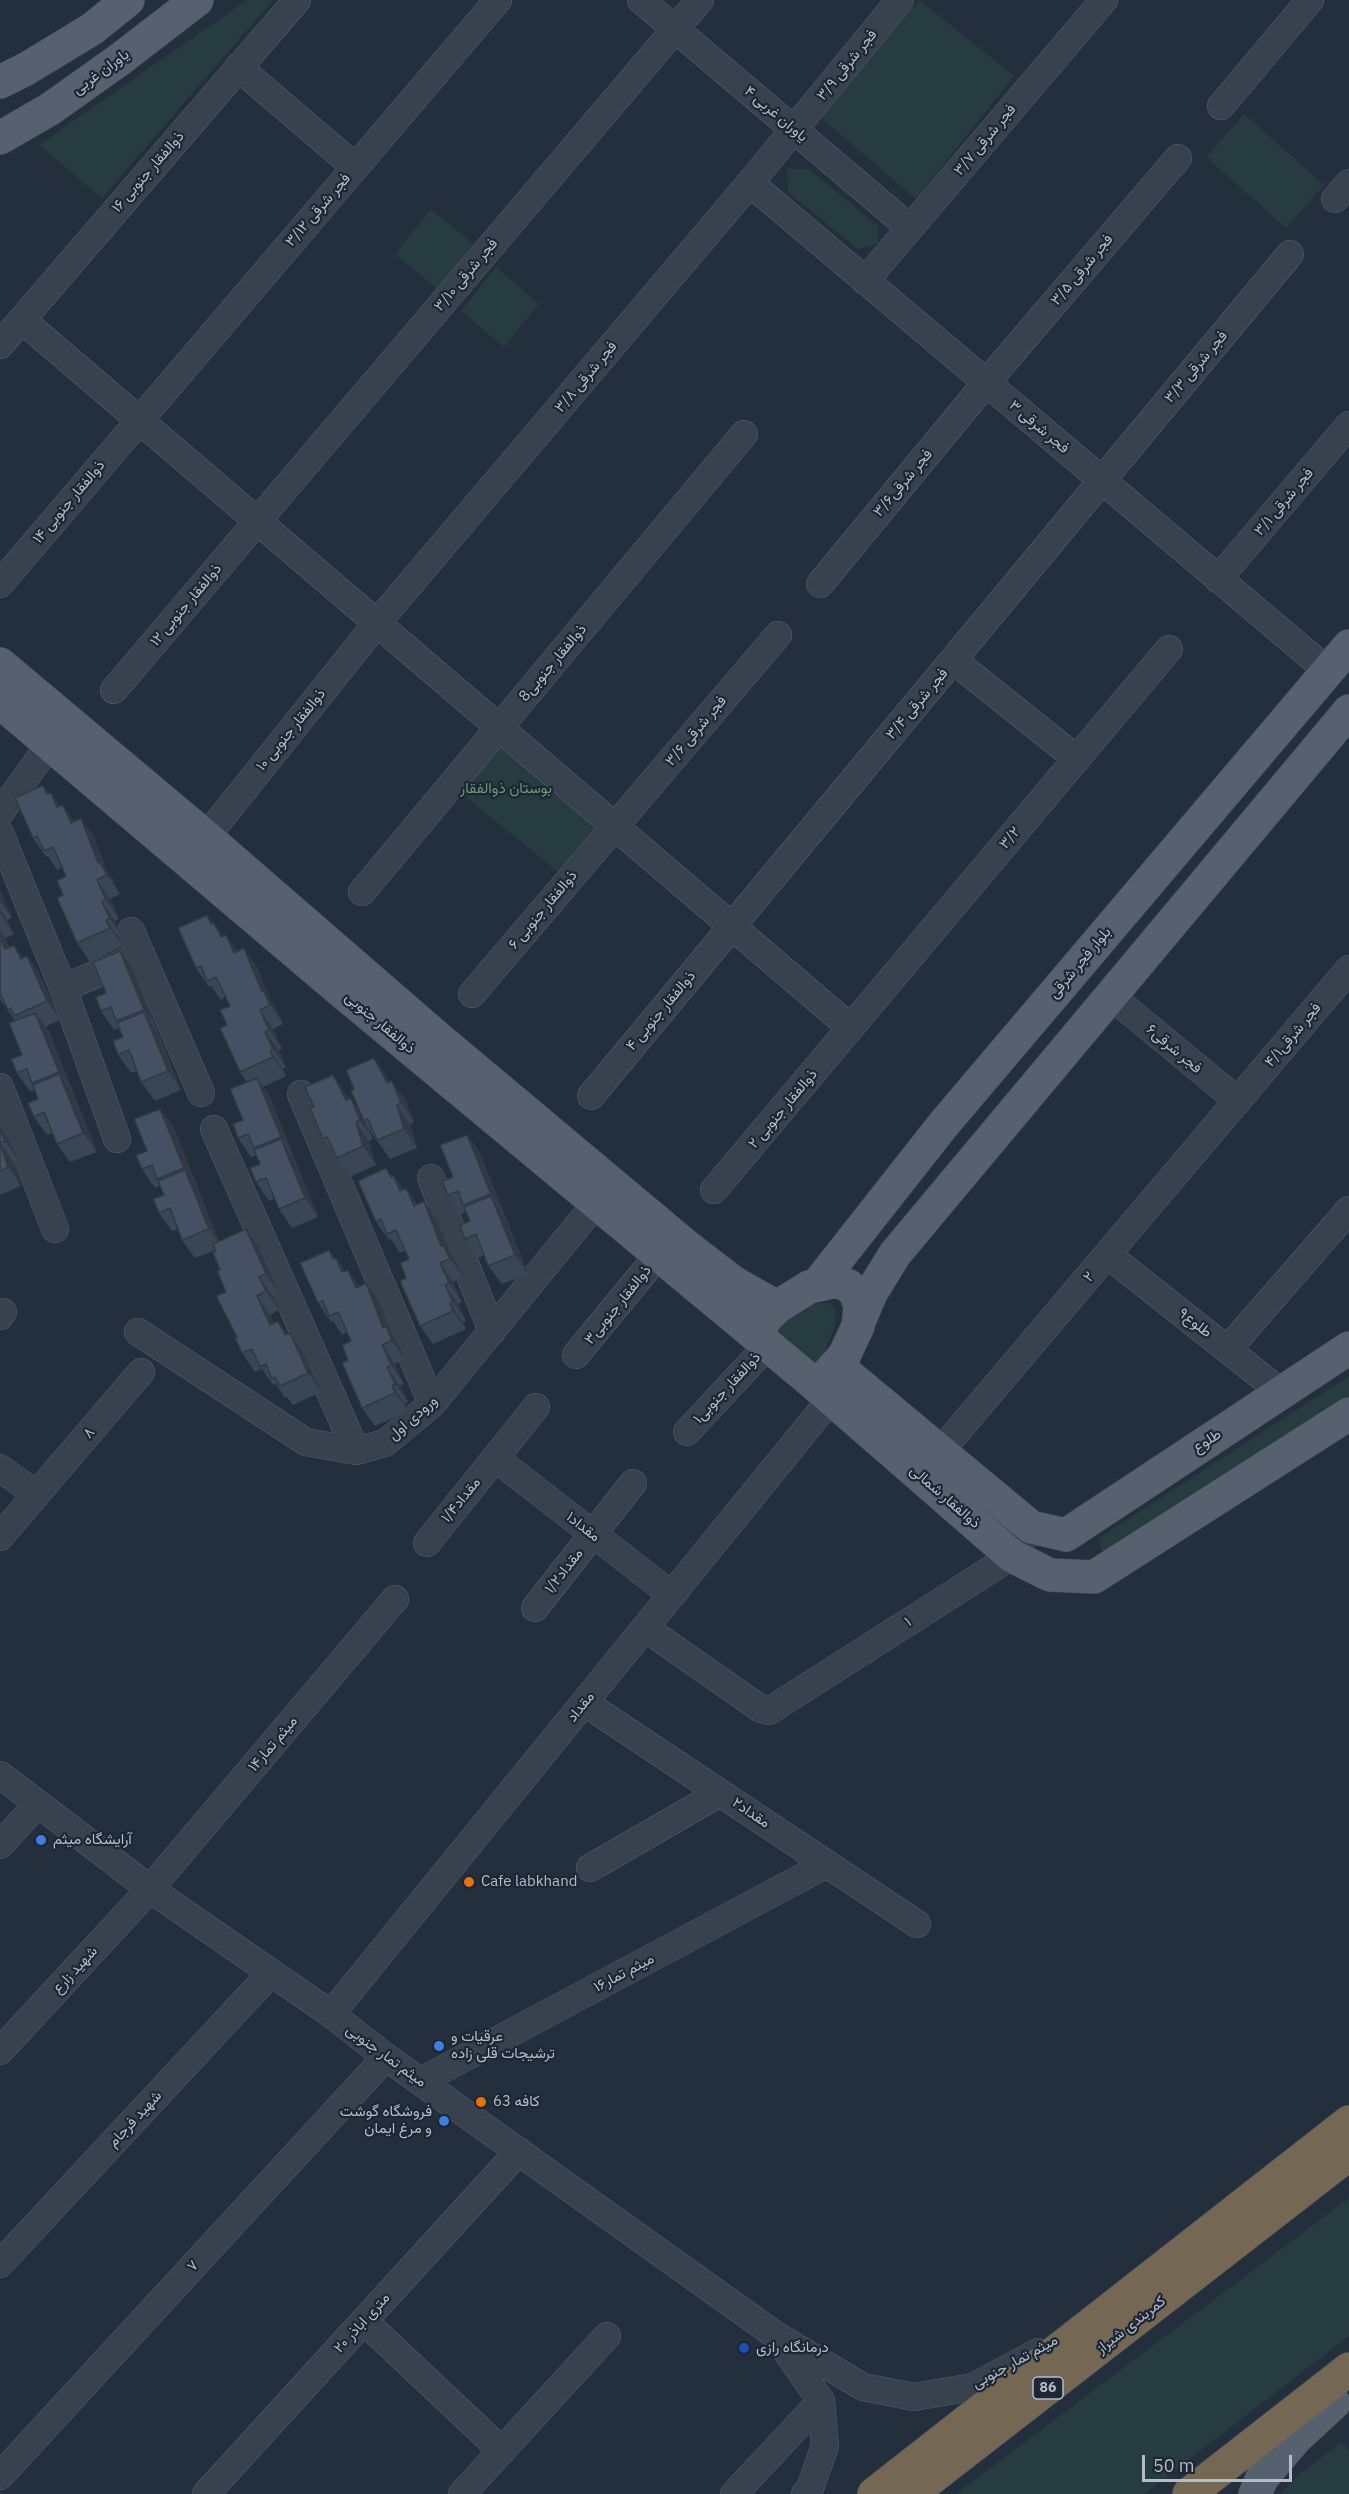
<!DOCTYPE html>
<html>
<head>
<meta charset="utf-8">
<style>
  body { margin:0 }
  #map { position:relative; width:1349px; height:2494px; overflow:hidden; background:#242f3e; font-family:"IBM Plex Sans",sans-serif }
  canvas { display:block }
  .scale { position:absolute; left:1142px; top:2455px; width:150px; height:27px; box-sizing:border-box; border:3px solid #b4bcc9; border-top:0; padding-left:8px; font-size:18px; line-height:21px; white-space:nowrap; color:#b4bcc9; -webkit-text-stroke:4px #1d2633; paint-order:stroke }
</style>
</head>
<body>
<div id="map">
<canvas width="1349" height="2494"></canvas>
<div class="scale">50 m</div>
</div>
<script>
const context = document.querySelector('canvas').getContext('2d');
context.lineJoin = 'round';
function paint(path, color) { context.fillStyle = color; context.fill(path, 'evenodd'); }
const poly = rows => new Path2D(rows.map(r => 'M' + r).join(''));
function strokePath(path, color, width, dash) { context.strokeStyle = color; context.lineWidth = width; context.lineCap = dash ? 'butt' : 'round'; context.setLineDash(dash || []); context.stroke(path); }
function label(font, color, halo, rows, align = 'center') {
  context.font = font + ' "IBM Plex Sans",Vazirmatn,sans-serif'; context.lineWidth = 4.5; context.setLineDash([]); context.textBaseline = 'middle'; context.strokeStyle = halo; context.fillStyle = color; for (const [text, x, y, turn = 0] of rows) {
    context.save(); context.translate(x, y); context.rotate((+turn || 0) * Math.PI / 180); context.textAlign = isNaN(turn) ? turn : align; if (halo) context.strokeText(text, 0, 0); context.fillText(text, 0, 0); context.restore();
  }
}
paint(poly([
  [247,0,273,0,102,198,39,145],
  [919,0,1014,76,916,199,819,116],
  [1244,114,1324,185,1286,228,1206,157],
  [787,169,809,169,878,226,878,244,858,249,788,192],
  [431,209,474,245,437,289,395,254],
  [496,267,539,304,504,347,461,311],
  [502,744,597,826,558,872,461,793],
  [818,1303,830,1303,836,1311,835,1327,821,1359,811,1370,802,1367,774,1327,780,1317],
  [1349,1376,1349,1397,1108,1553,1102,1551,1099,1538],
  [1349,2198,1349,2336,1144,2494,956,2494],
  [1341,2443,1349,2451,1349,2494,1280,2494,1300,2473]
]), '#263c3f');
const minor = poly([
  [641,0,910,228],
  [238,67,355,167],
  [1221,106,1310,0],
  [750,183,1328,671],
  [1335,199,1349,183],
  [865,281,1104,0],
  [22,320,851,1028],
  [0,345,297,0],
  [1218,579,1349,425],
  [0,584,498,0],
  [820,584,986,383,1178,158],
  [953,660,1077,759],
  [114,690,700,0],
  [0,813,50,744],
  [0,833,63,988,117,1139],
  [206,837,377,623,750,183,900,0],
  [362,892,744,434],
  [131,931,201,1093],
  [63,988,133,959],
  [472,994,778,635],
  [1111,996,1238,1101],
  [0,1087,55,1229],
  [301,1094,432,1404],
  [591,1096,1290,254],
  [214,1129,356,1451],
  [431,1178,492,1331],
  [714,1190,1169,649],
  [1108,1255,1281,1392],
  [0,1316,3,1312],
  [138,1332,306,1442,356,1451,385,1443,432,1404,597,1202],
  [1228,1349,1349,1210],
  [576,1355,659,1254],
  [687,1432,768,1345],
  [939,1453,1349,969],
  [495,1458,672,1595],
  [0,1468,36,1494],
  [0,1537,141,1372],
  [427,1543,536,1407],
  [535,1608,633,1483],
  [645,1628,761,1709,769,1711,1012,1556,1022,1541],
  [585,1703,917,1924],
  [0,1775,150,1889,331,2014,386,2057,774,2334,863,2387,914,2397,973,2387,1038,2352],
  [0,1845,38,1804],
  [590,1868,720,1793],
  [331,2014,843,1384],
  [0,2051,150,1889,395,1599],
  [421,2081,827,1864],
  [0,2264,270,1974],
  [364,2321,502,2451],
  [780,2342,821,2401,825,2446,810,2488,805,2494],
  [0,2476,386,2057],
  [206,2494,519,2151],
  [462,2494,607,2336],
  [734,2494,821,2401]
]);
const major = poly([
  [0,82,26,69,92,29,128,0],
  [0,138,50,109,119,60,197,0],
  [0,664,206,837,438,1038,685,1245,733,1282,777,1307],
  [0,702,341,991,812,1382,825,1377,844,1356,858,1326,860,1307,856,1294,849,1286,837,1281,809,1287,777,1307,765,1319,760,1331,764,1342],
  [817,1285,943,1125,1349,646],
  [858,1324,871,1293,895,1254,1349,711],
  [836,1365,1031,1527,1066,1535],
  [812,1382,1012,1556,1050,1575,1094,1577],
  [1066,1535,1349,1348],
  [1094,1577,1349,1414],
  [1255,2494,1262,2478,1295,2439,1334,2403]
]);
const highway = poly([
  [874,2494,1349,2122],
  [911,2494,1349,2154],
  [1189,2494,1349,2369]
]);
strokePath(minor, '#565f6c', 28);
strokePath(major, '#414a57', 34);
strokePath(highway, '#434c59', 34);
strokePath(minor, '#38414e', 27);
strokePath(major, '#56606e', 33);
strokePath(highway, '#746855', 33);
paint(poly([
  [43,785,49,794,51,793,60,806,74,821,81,818,94,837,107,872,113,880,120,894,110,899,119,919,115,921,123,938,120,939,123,946,90,962,77,943,63,895,66,876,62,867,57,870,48,856,46,857,33,838],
  [0,891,12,918,7,920,14,934,5,938,9,947,14,945,23,958,27,956,40,975,60,1020,45,1027,49,1031,97,1152,70,1162,57,1144,53,1133,47,1135,34,1117,38,1099,35,1090,30,1091,17,1073,22,1055,15,1021,0,999],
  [207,915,213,923,214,923,223,936,238,951,257,967,271,1002,277,1010,283,1024,273,1029,282,1049,279,1050,286,1067,283,1069,286,1076,263,1087,270,1097,318,1217,292,1228,279,1209,275,1198,269,1201,256,1182,260,1164,256,1155,251,1157,238,1138,243,1120,247,1082,240,1072,227,1025,230,1006,225,997,221,1000,211,986,209,987,196,968],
  [133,969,181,1090,155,1101,141,1082,137,1071,131,1073,118,1055,123,1037,119,1028,114,1030,101,1011,106,993],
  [387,1077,389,1082,405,1099,414,1122,410,1124,417,1148,390,1159,368,1128,373,1139,369,1141,376,1165,350,1177,323,1139,346,1094,349,1099,351,1098,359,1110],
  [160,1109,174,1128,219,1241,259,1248,279,1293,273,1296,279,1310,270,1315,274,1323,288,1334,290,1333,303,1352,321,1392,293,1405,287,1397,285,1398,276,1384,273,1385,262,1369,255,1372,242,1353,216,1250,195,1258,182,1240,178,1229,172,1231,159,1213,164,1195,160,1186,155,1188,142,1169,147,1151],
  [0,1126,8,1138,18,1160,14,1162,21,1186,0,1195],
  [467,1135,480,1153,528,1274,502,1284,488,1266,484,1255,478,1258,465,1239,470,1221,466,1212,461,1214,448,1195,453,1177],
  [394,1176,403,1189,406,1188,417,1204,437,1220,451,1255,457,1264,463,1277,453,1282,462,1302,458,1304,466,1321,463,1322,466,1329,433,1344,420,1326,406,1278,409,1259,405,1251,400,1253,391,1239,389,1240,376,1222,392,1177],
  [329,1250,335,1258,336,1258,345,1271,359,1286,379,1302,393,1337,399,1345,405,1359,395,1364,404,1384,400,1386,408,1402,405,1404,408,1411,375,1426,362,1408,348,1360,351,1341,347,1332,342,1335,333,1321,331,1322,318,1303]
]), '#3b4654');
paint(poly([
  [43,785,54,800,51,793,64,812,70,826,47,794],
  [63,805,76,824,71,823],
  [81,818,94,837,107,872,113,880,120,894,98,863],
  [97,880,110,899,119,919,106,900],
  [0,891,12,918,0,901],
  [102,902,115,921,123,938,110,919],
  [0,909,7,920,14,934,1,915],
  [207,915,217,930,214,923,227,941,223,940,211,924],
  [106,920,120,939,123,946,110,928],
  [0,931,5,938,18,967,5,949,0,937],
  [226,935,239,953,234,953],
  [14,945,27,963,21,959],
  [244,948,257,967,271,1002,277,1010,283,1024,262,992],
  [120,951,133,969,157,1029,144,1010],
  [27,956,40,975,60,1020,47,1001],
  [260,1010,273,1029,282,1049,269,1030],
  [144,1012,157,1031,181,1090,168,1071],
  [35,1013,49,1031,73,1091,59,1072],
  [265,1032,279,1050,286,1067,273,1049],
  [270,1050,283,1069,286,1076,273,1057],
  [374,1058,387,1077,400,1101,387,1083],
  [59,1074,73,1092,97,1152,83,1133],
  [333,1075,346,1094,359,1118,351,1098,364,1117,364,1121,368,1128,373,1139,346,1100],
  [257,1078,270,1097,294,1156,281,1137],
  [392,1081,405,1099,414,1122,401,1103],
  [397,1105,410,1124,417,1148,404,1129],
  [160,1109,174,1128,198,1187,184,1168],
  [356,1122,369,1141,376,1165,363,1146],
  [0,1126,8,1138,18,1160,5,1141,0,1130],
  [467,1135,480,1153,504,1213,491,1194],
  [281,1139,294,1158,318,1217,305,1198],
  [0,1143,14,1162,21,1186,8,1167],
  [386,1168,397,1183,394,1176,407,1195,414,1209,391,1177],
  [185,1170,198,1188,222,1248,209,1229],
  [406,1188,419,1207,414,1206],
  [491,1196,504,1215,528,1274,515,1255],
  [424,1201,437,1220,451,1255,457,1264,463,1277,441,1246],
  [246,1229,259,1248,279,1293,266,1274],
  [329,1250,339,1265,336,1258,349,1277,356,1291,333,1259],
  [440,1263,453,1282,462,1302,449,1283],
  [348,1270,361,1288,356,1288],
  [259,1277,273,1296,279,1310,266,1291],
  [366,1283,379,1302,393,1337,399,1345,405,1359,383,1328],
  [445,1285,458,1304,466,1321,453,1302],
  [257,1296,270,1315,283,1344,270,1325],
  [450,1303,463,1322,466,1329,453,1311],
  [278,1321,292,1340,285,1335],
  [290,1333,303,1352,321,1392,308,1373],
  [382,1345,395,1364,404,1384,391,1365],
  [387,1367,400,1386,408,1402,395,1384],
  [392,1385,405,1404,408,1411,395,1393]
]), '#303945');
const building = poly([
  [43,785,47,794,51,793,57,807,63,805,71,823,81,818,98,863,100,862,107,875,97,880,106,900,102,902,110,919,106,920,110,928,77,943,57,898,63,895,57,881,66,876,53,847,44,851,37,836,33,838,15,798,43,785],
  [207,915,211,924,214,923,221,937,226,935,234,953,244,948,262,992,264,991,270,1005,260,1010,269,1030,265,1032,273,1049,270,1050,273,1057,240,1072,220,1028,227,1025,220,1010,230,1006,216,977,207,981,201,966,196,968,178,928,207,915],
  [0,937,5,949,14,945,21,959,27,956,47,1001,14,1016,11,1008,8,1010,0,993,0,937],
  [120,951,144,1010,116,1021,111,1007,101,1011,96,997,106,993,93,962,120,951],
  [144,1012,168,1071,141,1082,129,1050,118,1055,113,1041,123,1037,117,1023,144,1012],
  [35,1013,59,1072,32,1083,27,1069,17,1073,11,1059,22,1055,9,1023,35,1013],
  [374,1058,387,1083,392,1081,401,1103,397,1105,404,1129,377,1140,368,1119,364,1121,351,1091,354,1089,346,1070,374,1058],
  [59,1074,83,1133,57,1144,44,1112,34,1117,28,1103,38,1099,33,1085,59,1074],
  [333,1075,346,1100,351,1098,360,1120,356,1122,363,1146,337,1158,327,1137,323,1139,310,1108,314,1107,305,1087,333,1075],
  [257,1078,281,1137,254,1148,248,1134,238,1138,233,1124,243,1120,230,1089,257,1078],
  [160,1109,184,1168,157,1179,152,1165,142,1169,136,1155,147,1151,134,1119,160,1109],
  [0,1130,5,1141,0,1143,8,1167,0,1171,0,1130],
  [467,1135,491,1194,463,1205,458,1191,448,1195,442,1181,453,1177,440,1145,467,1135],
  [281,1139,305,1198,279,1209,266,1178,256,1182,250,1168,260,1164,254,1150,281,1139],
  [386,1168,391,1177,394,1176,400,1191,406,1188,414,1206,424,1201,441,1246,443,1245,450,1259,440,1263,449,1283,445,1285,453,1302,450,1303,453,1311,420,1326,400,1281,406,1278,400,1263,409,1259,396,1230,387,1234,381,1219,376,1222,358,1181,386,1168],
  [185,1170,209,1229,182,1240,170,1208,159,1213,153,1199,164,1195,158,1181,185,1170],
  [491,1196,515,1255,488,1266,476,1234,465,1239,460,1225,470,1221,464,1207,491,1196],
  [246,1229,266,1274,259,1277,266,1291,257,1296,270,1325,278,1321,285,1335,290,1333,308,1373,280,1386,275,1377,272,1379,266,1364,260,1367,252,1349,242,1353,235,1338,237,1337,216,1296,226,1292,217,1271,220,1270,213,1253,216,1251,213,1244,246,1229],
  [329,1250,333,1259,336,1258,342,1272,348,1270,356,1288,366,1283,383,1328,386,1326,392,1340,382,1345,391,1365,387,1367,395,1384,392,1385,395,1393,362,1408,342,1363,348,1360,342,1345,351,1341,338,1312,329,1316,323,1301,318,1303,300,1263,329,1250]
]);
paint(building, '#455162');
strokePath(building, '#303945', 1.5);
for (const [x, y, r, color] of [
  [41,1840,6,"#3f7fe0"],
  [469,1882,6,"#e8710a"],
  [439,2046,6,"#3f7fe0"],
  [481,2102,6,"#e8710a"],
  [444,2121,6,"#3f7fe0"],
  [744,2348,6,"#1a4fb4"]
]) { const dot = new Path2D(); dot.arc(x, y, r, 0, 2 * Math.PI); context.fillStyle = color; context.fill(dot); strokePath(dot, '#1d2633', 2); }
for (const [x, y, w] of [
  [1048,2388,30]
]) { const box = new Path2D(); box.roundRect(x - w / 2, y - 11, w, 22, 4.5); context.fillStyle = '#1d2633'; context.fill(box); strokePath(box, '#b4bcc9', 1.5); }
label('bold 14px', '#b4bcc9', null, [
  ["86",1048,2388]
]);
label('15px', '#b4bcc9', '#1d2633', [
  ["۳/۹ فجر شرقی",847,65,-51],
  ["یاوران غربی",101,72,-36],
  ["۴ یاوران غربی",776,114,40],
  ["۳/۷ فجر شرقی",985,140,-50],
  ["۱۶ ذوالفقار جنوبی",148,172,-49],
  ["۳/۱۲ فجر شرقی",318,210,-49],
  ["۳/۵ فجر شرقی",1082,270,-50],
  ["۳/۱۰ فجر شرقی",466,275,-50],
  ["۳/۳ فجر شرقی",1196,367,-50],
  ["۳/۸ فجر شرقی",586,377,-50],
  ["۳ فجر شرقی",1039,427,40],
  ["فجر شرقی۳/۶",903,483,-50],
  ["۱۴ ذوالفقار جنوبی",69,502,-50],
  ["۳/۱ فجر شرقی",1284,502,-50],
  ["۱۲ ذوالفقار جنوبی",186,605,-50],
  ["8ذوالفقار جنوبی",553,663,-50],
  ["۳/۴ فجر شرقی",917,704,-50],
  ["۱۰ ذوالفقار جنوبی",291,730,-51],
  ["۳/۶ فجر شرقی",696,731,-50],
  ["۳/۲",1010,838,-50],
  ["۶ ذوالفقار جنوبی",543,910,-50],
  ["بلوار فجر شرقی",1080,963,-50],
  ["۴ ذوالفقار جنوبی",661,1011,-50],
  ["ذوالفقار جنوبی",380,1023,40],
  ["فجر شرقی۴/۱",1293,1035,-50],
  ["فجر شرقی۶",1174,1049,40],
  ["۲ ذوالفقار جنوبی",783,1109,-50],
  ["۲",1089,1277,-50],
  ["ذوالفقار جنوبی۳",618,1305,-51],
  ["طلوع۹",1195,1323,38],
  ["ذوالفقار جنوبی۱",727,1388,-47],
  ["ورودی اول",413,1418,-41],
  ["۸",89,1433,-50],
  ["طلوع",1207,1441,-33],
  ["ذوالفقار شمالی",945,1497,41],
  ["مقداد۱/۴",461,1500,-51],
  ["مقداد۱",583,1527,38],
  ["مقداد۱/۲",564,1571,-52],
  ["۱",908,1622,-32],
  ["مقداد",581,1707,-51],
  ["میثم تمار۱۴",273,1744,-50],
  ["مقداد۲",751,1813,34],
  ["شهید زارع",75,1970,-47],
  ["میثم تمار۱۶",624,1973,-28],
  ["میثم تمار جنوبی",386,2056,36],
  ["شهید فرجام",135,2119,-47],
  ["۷",193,2266,-47],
  ["۲۰ متری اباذر",362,2323,-48],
  ["کمربندی شیراز",1131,2325,-38],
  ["میثم تمار جنوبی",1015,2362,-29]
]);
label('15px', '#6b9a76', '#1d2633', [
  ["بوستان ذوالفقار",506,789]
]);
label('15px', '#b4bcc9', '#1d2633', [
  ["آرایشگاه میثم",53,1840],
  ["Cafe labkhand",481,1882],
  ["عرقیات و",451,2037],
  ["ترشیجات قلی زاده",451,2054],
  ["کافه 63",493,2102],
  ["فروشگاه گوشت",432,2112,"right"],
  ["و مرغ ایمان",432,2129,"right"],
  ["درمانگاه رازی",756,2348]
], 'left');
</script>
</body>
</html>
